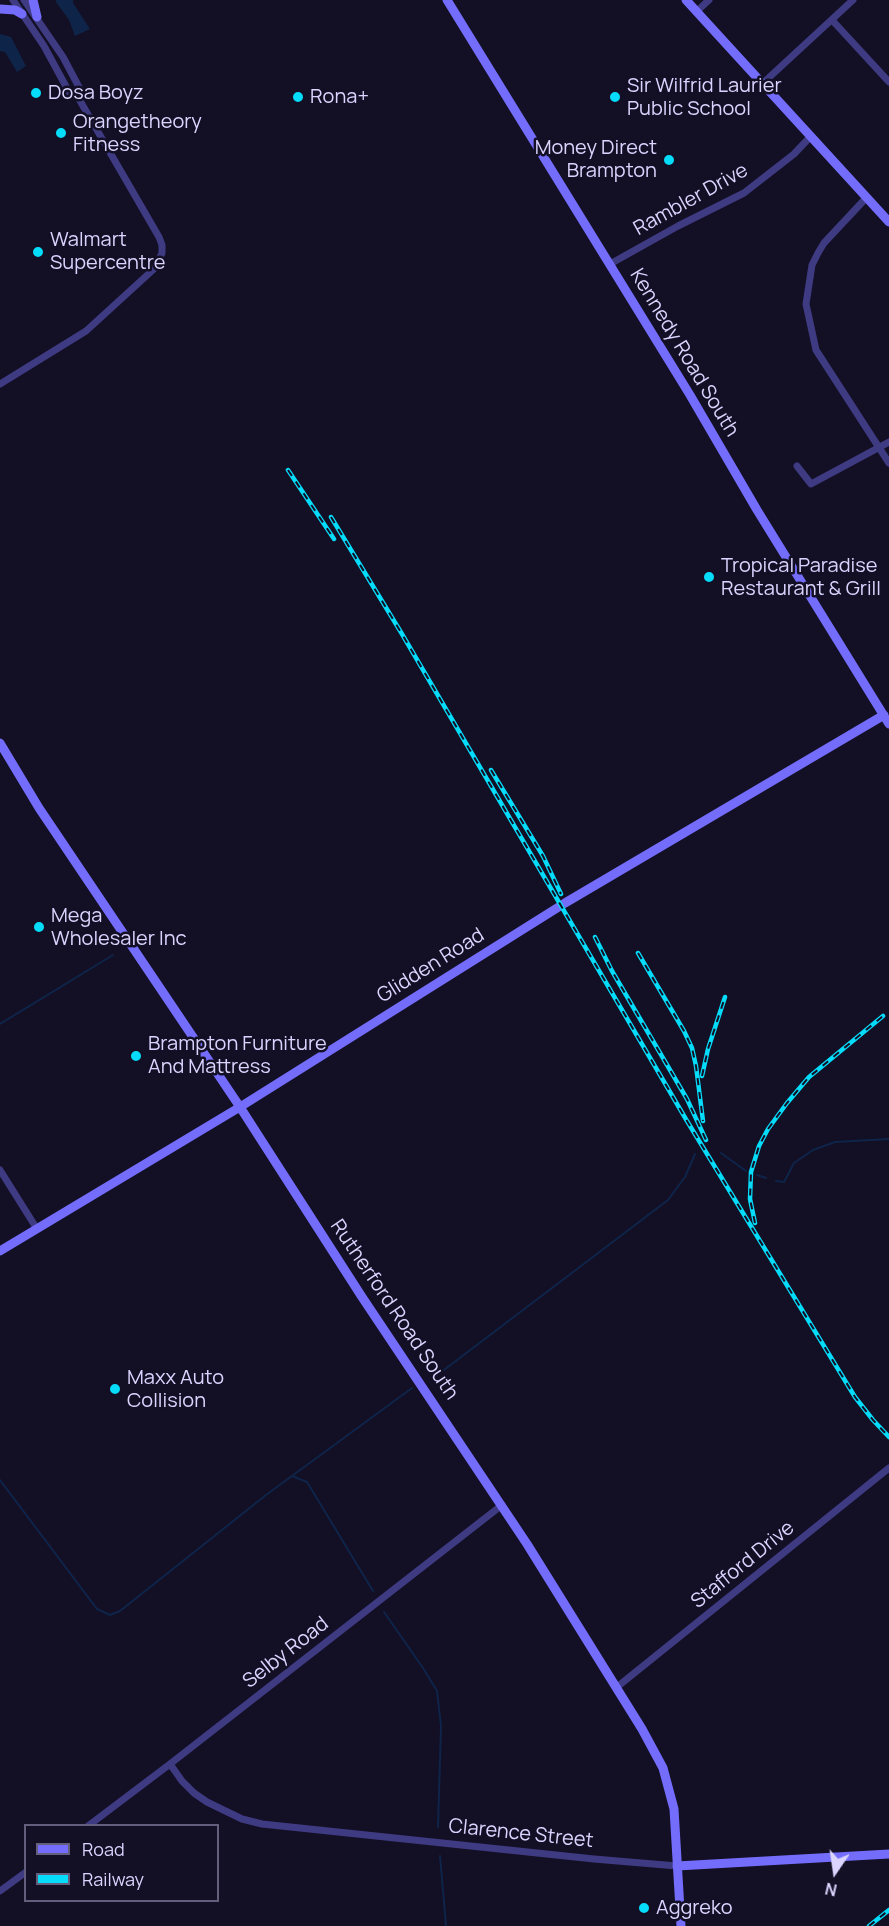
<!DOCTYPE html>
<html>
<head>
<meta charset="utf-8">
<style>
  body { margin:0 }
  #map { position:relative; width:889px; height:1926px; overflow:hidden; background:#130f25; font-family:Manrope,sans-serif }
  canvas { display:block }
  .legend { position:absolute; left:24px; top:1824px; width:195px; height:78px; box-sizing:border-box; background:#130f25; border:2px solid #635e7c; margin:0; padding:8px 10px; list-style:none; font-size:18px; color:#dad4fe }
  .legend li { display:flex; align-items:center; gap:12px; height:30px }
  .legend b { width:30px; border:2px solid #635e7c }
  .north { position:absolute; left:805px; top:1842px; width:60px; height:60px; -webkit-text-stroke:4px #130f25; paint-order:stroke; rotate:193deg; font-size:16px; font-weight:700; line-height:24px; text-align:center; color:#dad4fe }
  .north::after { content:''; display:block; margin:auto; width:21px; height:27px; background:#dad4fe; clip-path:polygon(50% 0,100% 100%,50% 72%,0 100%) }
</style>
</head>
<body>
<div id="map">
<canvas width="889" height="1926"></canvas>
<ul class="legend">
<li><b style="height:8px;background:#746dfc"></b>Road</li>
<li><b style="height:8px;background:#05dcfa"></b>Railway</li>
</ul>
<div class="north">N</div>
</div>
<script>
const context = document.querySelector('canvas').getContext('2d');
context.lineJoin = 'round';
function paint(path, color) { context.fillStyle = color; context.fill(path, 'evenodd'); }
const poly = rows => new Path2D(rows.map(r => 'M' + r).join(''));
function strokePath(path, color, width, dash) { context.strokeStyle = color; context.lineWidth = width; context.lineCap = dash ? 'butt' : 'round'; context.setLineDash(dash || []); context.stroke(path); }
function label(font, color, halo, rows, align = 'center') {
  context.font = font + ' Manrope,sans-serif'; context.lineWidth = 5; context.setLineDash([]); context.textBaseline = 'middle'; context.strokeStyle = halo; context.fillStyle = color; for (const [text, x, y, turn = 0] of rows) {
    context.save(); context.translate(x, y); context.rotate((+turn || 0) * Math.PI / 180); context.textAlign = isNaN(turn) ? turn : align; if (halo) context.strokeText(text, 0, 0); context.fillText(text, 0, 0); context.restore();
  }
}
paint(poly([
  [56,0,73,0,73,3,90,29,75,36,69,20,56,2],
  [0,34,11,37,26,66,17,72,5,52,0,51]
]), '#0f2449');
strokePath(poly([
  [0,1024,113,955],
  [721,1153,746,1171],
  [757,1175,766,1178],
  [776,1181,784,1182,794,1163,813,1150,835,1142,889,1139],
  [436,1376,668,1200,685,1177,695,1154],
  [292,1476,307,1482,373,1591],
  [0,1480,97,1609,110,1615,120,1611,266,1495,412,1388],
  [384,1612,423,1668,437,1691,441,1726,438,1827],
  [440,1856,446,1926]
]), '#0f2449', 2);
strokePath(poly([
  [24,0,63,57,80,89,79,99],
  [696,12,709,0],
  [832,20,889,82],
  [762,84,853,0],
  [867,197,824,243,818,253,812,265,806,304,816,350,889,463],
  [610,264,678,226,744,193,794,154,811,136],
  [0,384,86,331,155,268,162,253,162,245,159,237,79,99,69,92,44,46,13,0],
  [797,466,811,484,889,442],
  [0,1170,37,1229],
  [617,1687,889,1468],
  [170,1764,182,1781,194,1793,207,1802,242,1819,262,1824,594,1859,677,1866],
  [88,1826,170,1764,502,1505],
  [0,1891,26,1872]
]), '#3f3b83', 7);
strokePath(poly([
  [33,0,37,17],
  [447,0,690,395,757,510,889,724],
  [686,0,889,222],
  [0,9,15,10,22,14],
  [0,743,39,808,240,1107,362,1297,527,1544,642,1729,663,1768,674,1809,681,1926],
  [0,1251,240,1107,565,903,884,715],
  [677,1866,889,1854]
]), '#746dfc', 9);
const rail = poly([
  [288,470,334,539],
  [331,517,402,634,687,1121,855,1397,873,1420,889,1437],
  [491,770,543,856,561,894],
  [595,937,612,971,687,1099,706,1140],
  [638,953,684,1031,692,1048,696,1066,703,1121],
  [702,1076,708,1049,725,997],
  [755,1223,750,1199,751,1172,759,1146,768,1129,787,1103,809,1077,883,1016],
  [869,1926,889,1910]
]);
strokePath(rail, '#05dcfa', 4.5);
strokePath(rail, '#130f25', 2, [7]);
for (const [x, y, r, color] of [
  [36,93,6,"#05dcfa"],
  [298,97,6,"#05dcfa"],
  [615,97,6,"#05dcfa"],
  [61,133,6,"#05dcfa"],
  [669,160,6,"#05dcfa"],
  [38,252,6,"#05dcfa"],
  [709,577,6,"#05dcfa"],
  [39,927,6,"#05dcfa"],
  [136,1056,6,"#05dcfa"],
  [115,1389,6,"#05dcfa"],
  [644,1908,6,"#05dcfa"]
]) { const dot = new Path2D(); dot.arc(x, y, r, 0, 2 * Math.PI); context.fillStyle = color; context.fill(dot); strokePath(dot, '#130f25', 2); }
label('20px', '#dad4fe', '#130f25', [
  ["Sir Wilfrid Laurier",627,86],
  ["Public School",627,109],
  ["Dosa Boyz",48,93],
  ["Rona+",310,97],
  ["Orangetheory",73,122],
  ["Fitness",73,145],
  ["Money Direct",657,148,"right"],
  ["Brampton",657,171,"right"],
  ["Walmart",50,240],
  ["Supercentre",50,263],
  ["Tropical Paradise",721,566],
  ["Restaurant & Grill",721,589],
  ["Mega",51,916],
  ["Wholesaler Inc",51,939],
  ["Brampton Furniture",148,1044],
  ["And Mattress",148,1067],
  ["Maxx Auto",127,1378],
  ["Collision",127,1401],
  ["Aggreko",656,1908]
], 'left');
label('20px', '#dad4fe', '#130f25', [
  ["Rambler Drive",691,200,-29],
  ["Kennedy Road South",684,353,59],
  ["Glidden Road",431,966,-32],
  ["Rutherford Road South",394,1310,56],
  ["Stafford Drive",743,1565,-39],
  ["Selby Road",286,1653,-38],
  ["Clarence Street",521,1834,6]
]);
</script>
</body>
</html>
